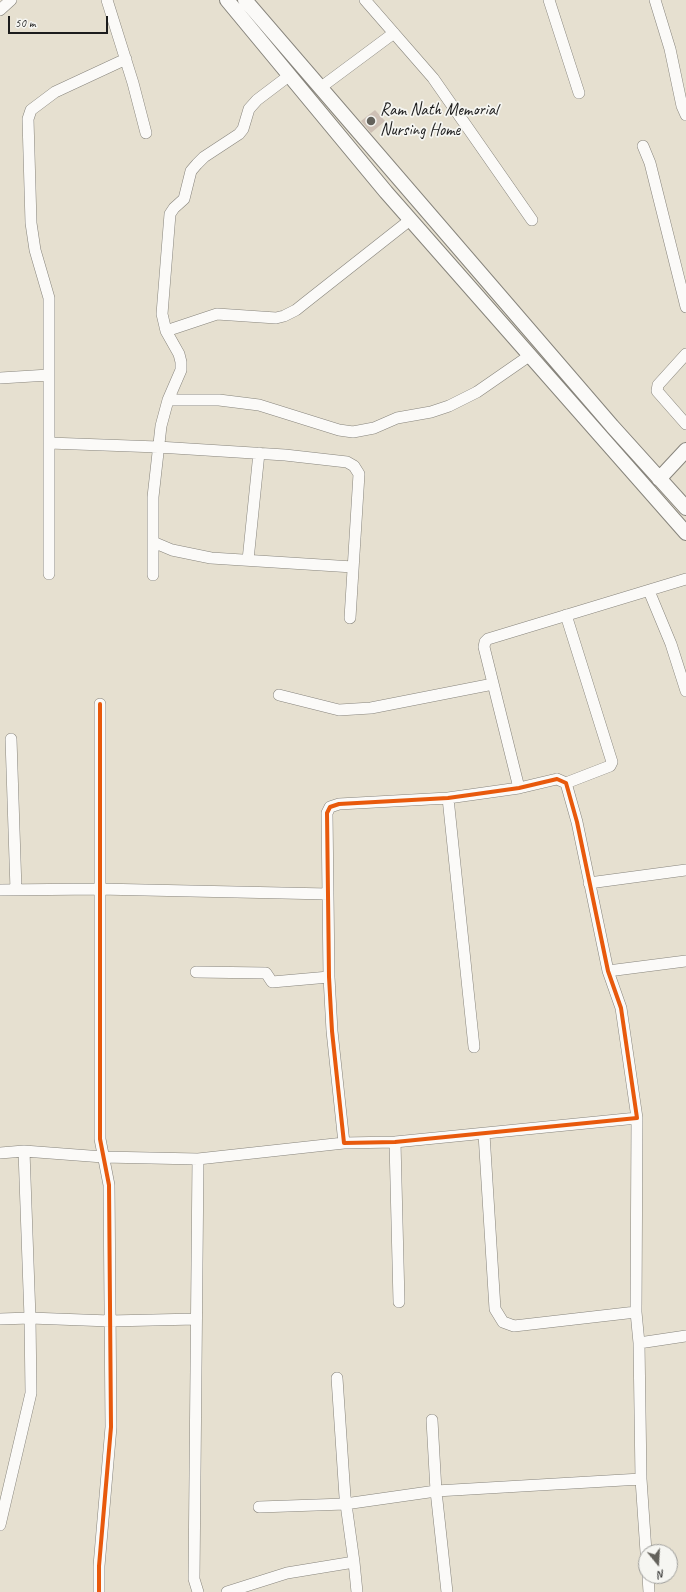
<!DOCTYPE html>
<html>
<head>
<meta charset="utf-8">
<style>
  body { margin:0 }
  #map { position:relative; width:686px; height:1592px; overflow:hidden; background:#e6e0d0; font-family:Caveat,sans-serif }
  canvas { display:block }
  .north { position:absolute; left:638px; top:1544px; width:40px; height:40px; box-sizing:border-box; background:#f6f6f2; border:1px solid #9f9f9c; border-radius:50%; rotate:162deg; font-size:11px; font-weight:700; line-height:16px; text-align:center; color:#1c1c1c }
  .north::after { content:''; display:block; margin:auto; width:14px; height:18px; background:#63615b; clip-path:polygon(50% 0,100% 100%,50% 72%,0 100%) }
  .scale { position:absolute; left:8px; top:16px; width:100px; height:18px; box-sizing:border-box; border:2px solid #1c1c1c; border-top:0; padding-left:5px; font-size:12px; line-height:14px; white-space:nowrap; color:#1c1c1c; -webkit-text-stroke:3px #f6f6f2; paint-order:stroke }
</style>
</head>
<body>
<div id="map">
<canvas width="686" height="1592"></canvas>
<div class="north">N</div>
<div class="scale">50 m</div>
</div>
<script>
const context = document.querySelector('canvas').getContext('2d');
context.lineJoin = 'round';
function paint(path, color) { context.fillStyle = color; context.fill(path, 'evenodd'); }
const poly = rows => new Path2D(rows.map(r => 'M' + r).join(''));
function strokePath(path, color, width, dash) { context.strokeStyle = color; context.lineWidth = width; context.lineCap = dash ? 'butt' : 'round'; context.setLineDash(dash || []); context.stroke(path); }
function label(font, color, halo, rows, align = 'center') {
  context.font = font + ' Caveat,sans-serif'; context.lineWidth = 3.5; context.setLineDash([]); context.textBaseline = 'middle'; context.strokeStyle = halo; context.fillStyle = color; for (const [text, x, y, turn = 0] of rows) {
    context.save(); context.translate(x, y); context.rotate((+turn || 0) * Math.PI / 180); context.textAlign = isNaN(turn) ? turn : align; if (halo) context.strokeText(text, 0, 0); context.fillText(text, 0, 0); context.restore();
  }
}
paint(poly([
  [375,110,385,121,371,133,361,121]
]), '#cec0b5');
const minor = poly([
  [107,0,133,83,146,133],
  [365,0,433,78,532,220],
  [549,0,579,93],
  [655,0,670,49,682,106,686,115],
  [0,10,11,0],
  [320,88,394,33],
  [643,146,650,163,686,307],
  [166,331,217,314,276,318,284,316,296,310,306,302,410,220],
  [686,354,658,385,657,391,686,424],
  [0,378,49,375],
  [168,400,219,400,259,405,339,430,353,432,374,428,397,418,431,412,449,406,477,392,529,356],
  [49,443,158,447,285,455,347,462,354,466,359,474,350,618],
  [153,542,172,550,211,558,353,567],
  [248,560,259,453],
  [49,574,49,298,35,250,31,223,28,119,31,110,55,92,126,59],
  [153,575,153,497,161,426,168,400,181,370,181,362,179,354,166,331,162,314,170,214,174,208,184,199,191,171,197,164,204,157,239,134,243,129,249,109,257,100,290,75],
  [649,591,671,644,686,691],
  [279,695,339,710,371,708,493,684],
  [11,739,16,890],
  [557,779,566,783,577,822,608,971,621,1008,637,1118,395,1142,344,1143,332,1031,329,977,327,813,330,807,339,804,448,798,519,788,557,779],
  [566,783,610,766,612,762,566,615],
  [519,788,484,647,485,642,488,639,686,579],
  [448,798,474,1047],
  [589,883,686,870],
  [0,890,99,889,328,894],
  [608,971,686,961],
  [196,972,266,973,272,982,329,977],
  [484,1134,495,1309,503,1322,514,1326,636,1312,637,1118],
  [395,1142,399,1302],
  [0,1153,24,1151,103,1157,198,1159,344,1143],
  [198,1159,194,1579,198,1592],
  [0,1319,30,1318,110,1321,196,1319],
  [639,1343,686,1336],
  [337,1378,345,1497,354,1562,357,1592],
  [641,1479,646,1552],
  [259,1507,345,1504,436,1491,432,1420],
  [0,1525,31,1393,30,1318,24,1151],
  [648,1576,649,1592],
  [99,1592,99,1566,111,1427,109,1185,100,1139,100,704],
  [227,1592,287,1573,354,1562],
  [447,1592,436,1491,641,1479,639,1343,636,1312]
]);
const tertiary = poly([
  [227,0,386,192,686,533],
  [245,0,612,426,686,508],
  [659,479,686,450]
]);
strokePath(minor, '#87847c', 12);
strokePath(tertiary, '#87847c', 16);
strokePath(minor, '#fbfaf8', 11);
strokePath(tertiary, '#fbfaf8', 14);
strokePath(poly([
  [557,779,566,783,577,822,608,971,621,1008,637,1118,395,1142,344,1143,332,1031,329,977,327,813,330,807,339,804,448,798,519,788,557,779],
  [99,1592,99,1566,111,1427,109,1185,100,1139,100,704]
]), '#e8590c', 4);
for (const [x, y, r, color] of [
  [371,121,5,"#63615b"]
]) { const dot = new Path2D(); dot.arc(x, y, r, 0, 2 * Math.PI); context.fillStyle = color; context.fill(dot); strokePath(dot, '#f6f6f2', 1.5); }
label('17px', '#1c1c1c', '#f6f6f2', [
  ["Ram Nath Memorial",380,111],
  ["Nursing Home",380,131]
], 'left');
</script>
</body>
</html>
